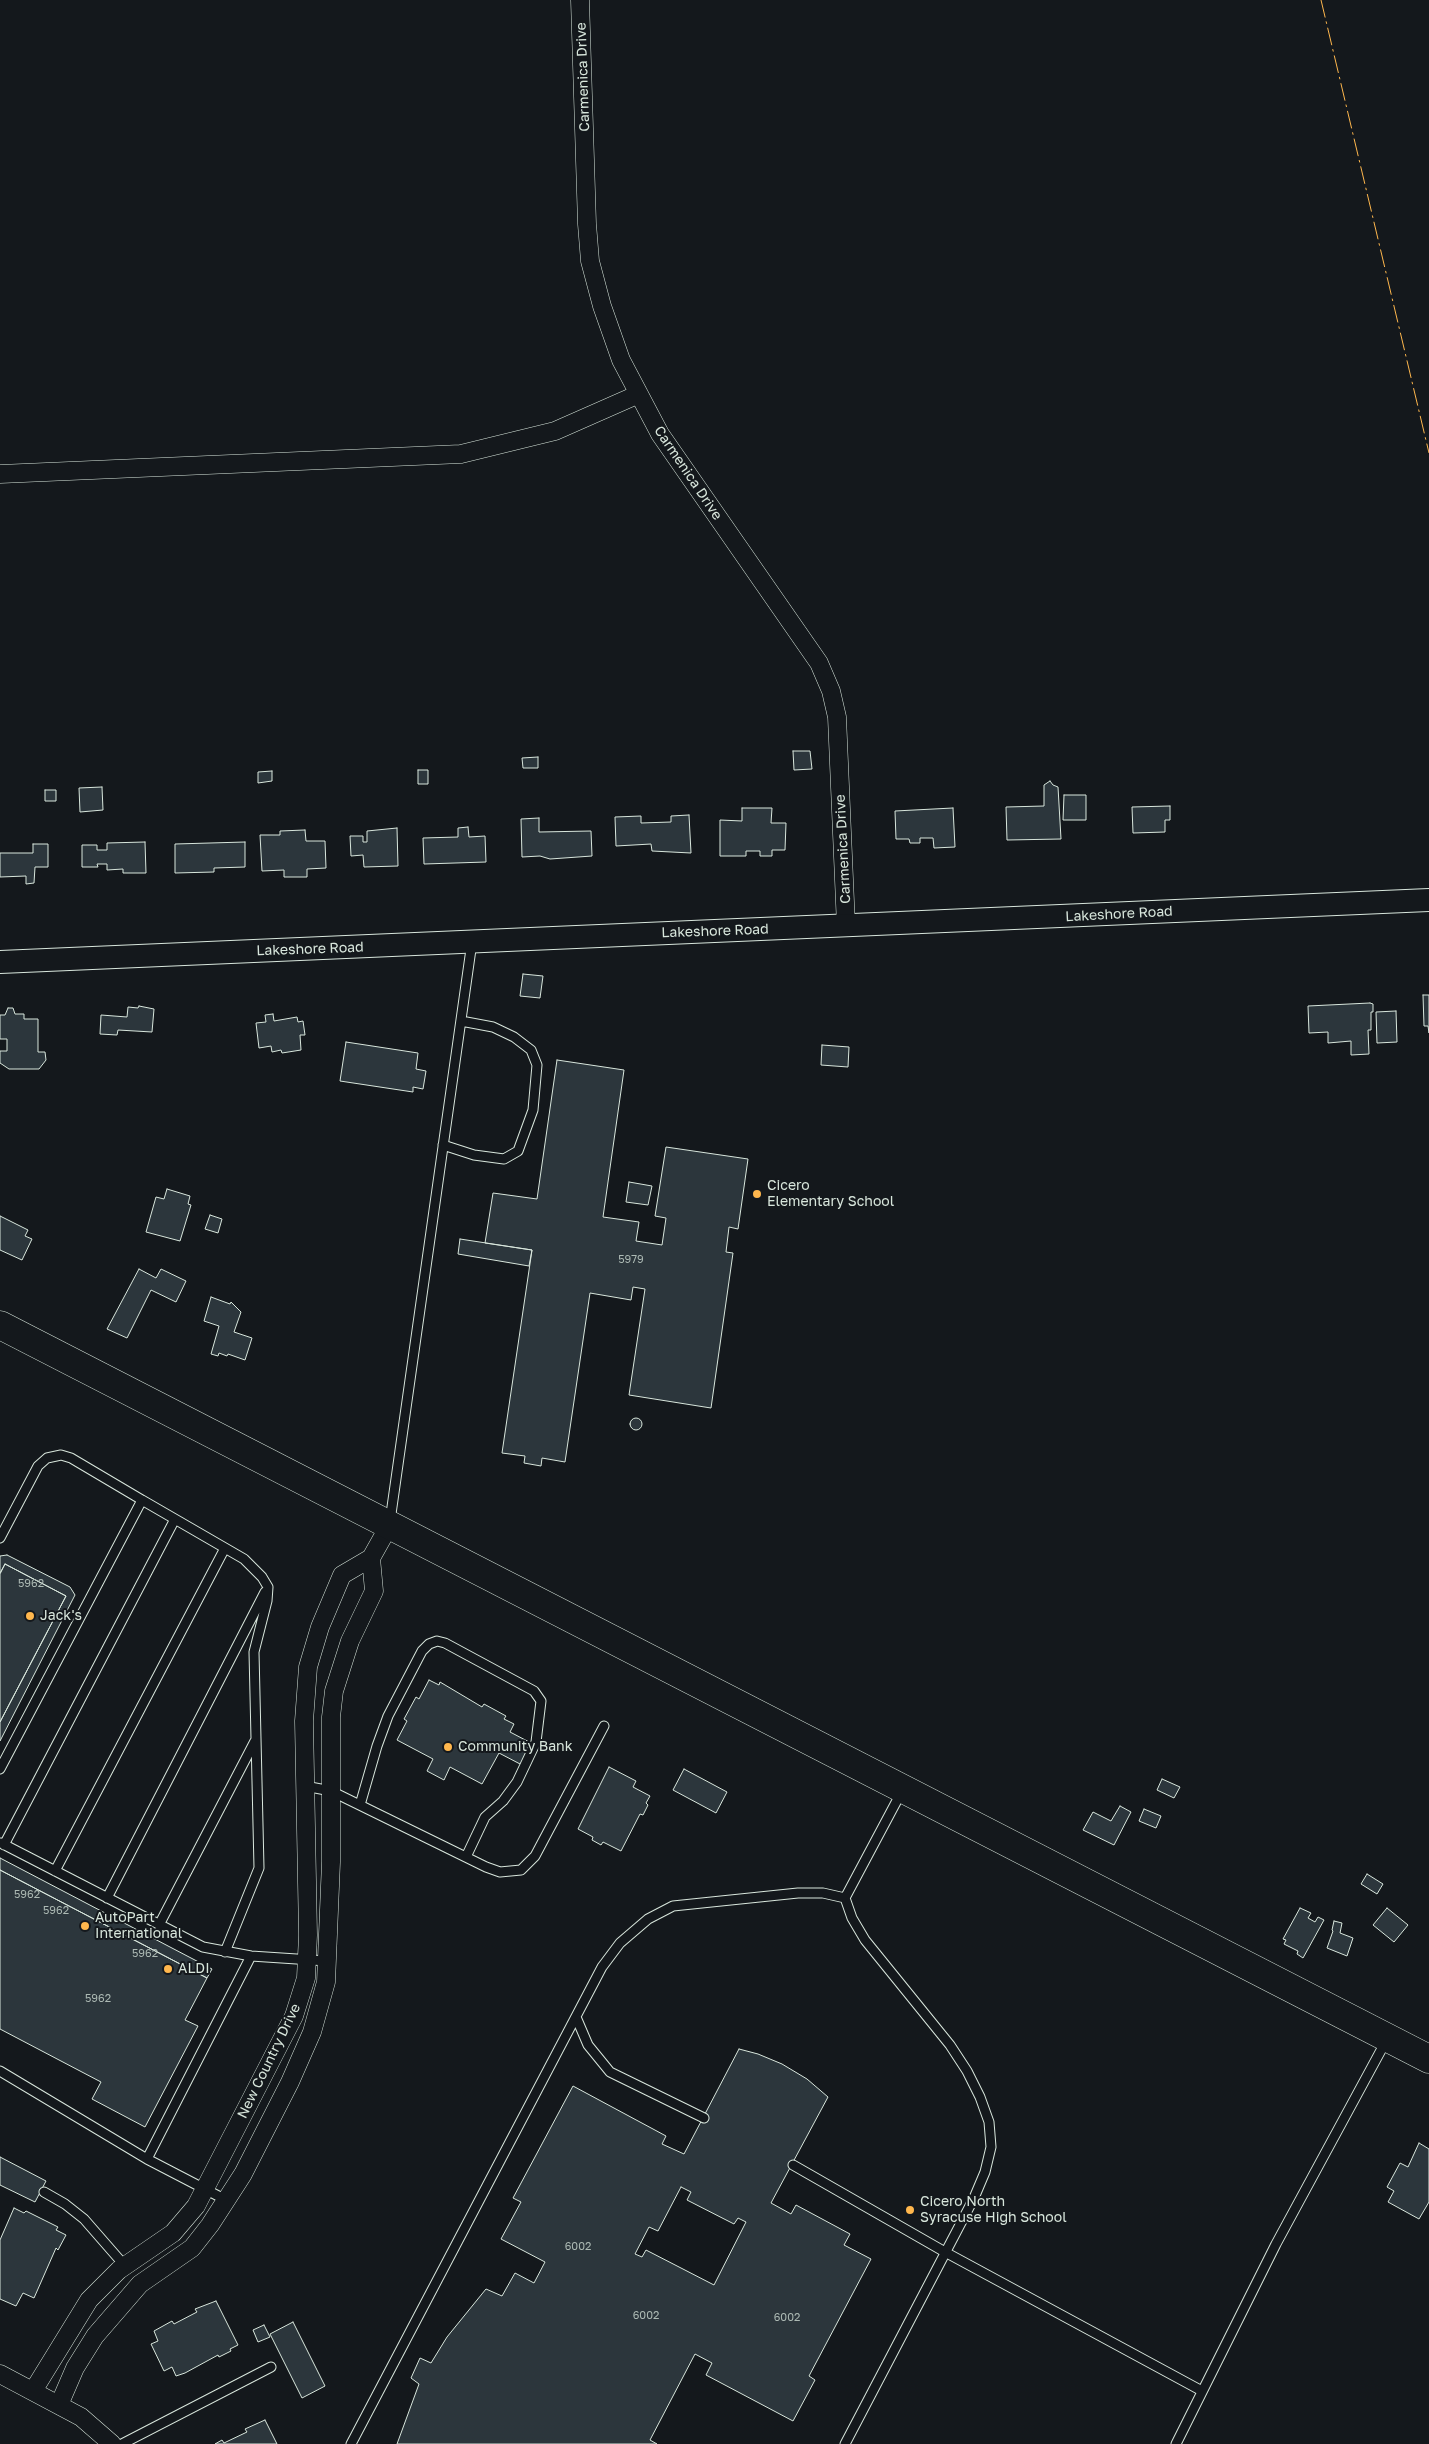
<!DOCTYPE html>
<html>
<head>
<meta charset="utf-8">
<style>
  body { margin:0 }
  canvas { display:block; background:#14181c }
</style>
</head>
<body>
<canvas width="1429" height="2444"></canvas>
<script>
const context = document.querySelector('canvas').getContext('2d');
context.lineJoin = 'round';
function paint(path, color) { context.fillStyle = color; context.fill(path, 'evenodd'); }
const poly = rows => new Path2D(rows.map(r => 'M' + r).join(''));
function strokePath(path, color, width, dash) { context.strokeStyle = color; context.lineWidth = width; context.lineCap = dash ? 'butt' : 'round'; context.setLineDash(dash || []); context.stroke(path); }
function label(font, color, halo, rows, align = 'center') {
  context.font = font + ' "Golos Text",sans-serif'; context.lineWidth = 4; context.setLineDash([]); context.textBaseline = 'middle'; context.strokeStyle = halo; context.fillStyle = color; for (const [text, x, y, turn = 0] of rows) {
    context.save(); context.translate(x, y); context.rotate((+turn || 0) * Math.PI / 180); context.textAlign = isNaN(turn) ? turn : align; if (halo) context.strokeText(text, 0, 0); context.fillText(text, 0, 0); context.restore();
  }
}
const building = poly([
  [793,751,810,751,812,769,794,770,793,751],
  [538,757,538,768,523,768,522,758,538,757],
  [418,770,428,770,428,784,418,784,418,770],
  [272,771,272,781,258,783,258,772,272,771],
  [1050,781,1053,785,1058,787,1061,839,1007,840,1006,807,1044,806,1044,785,1050,781],
  [102,787,103,810,80,812,79,788,102,787],
  [45,790,56,790,56,801,45,801,45,790],
  [1064,795,1086,795,1086,820,1063,820,1064,795],
  [1170,806,1170,820,1165,820,1165,832,1133,833,1132,807,1170,806],
  [742,808,772,808,771,823,786,823,785,850,772,850,772,856,760,856,760,851,746,851,746,856,720,856,720,820,742,821,742,808],
  [953,808,955,847,934,848,933,838,920,838,920,843,910,843,909,839,896,839,895,811,953,808],
  [689,815,691,853,652,851,651,844,616,846,615,817,641,816,641,823,671,822,671,816,689,815],
  [539,818,539,832,591,831,592,856,550,859,540,856,522,857,521,819,539,818],
  [468,827,469,837,485,836,486,862,424,864,423,838,458,837,458,828,468,827],
  [397,828,398,866,364,867,363,855,351,856,350,836,363,836,363,842,367,842,367,831,397,828],
  [305,830,306,841,325,841,326,868,307,869,307,877,284,877,284,870,262,871,260,835,280,835,280,831,305,830],
  [145,842,146,873,123,873,123,869,107,870,107,864,97,864,98,867,82,867,82,845,97,845,97,850,107,850,107,843,145,842],
  [245,842,245,867,214,868,214,872,175,873,175,844,245,842],
  [33,844,48,844,48,867,35,867,34,883,26,884,26,876,0,877,0,853,33,853,33,844],
  [523,974,543,976,540,998,520,996,523,974],
  [1423,995,1429,995,1429,1033,1428,1026,1424,1026,1423,995],
  [1370,1003,1373,1004,1373,1012,1371,1012,1371,1030,1368,1030,1369,1054,1351,1055,1351,1041,1328,1043,1328,1032,1309,1033,1308,1006,1370,1003],
  [139,1006,154,1009,152,1032,118,1030,117,1035,100,1034,101,1015,127,1017,128,1007,138,1008,139,1006],
  [8,1008,13,1008,15,1014,24,1014,24,1019,38,1019,38,1052,45,1052,46,1060,39,1069,9,1069,0,1063,0,1051,7,1051,7,1039,0,1039,0,1015,5,1015,8,1008],
  [1396,1011,1397,1042,1377,1043,1376,1012,1396,1011],
  [273,1014,274,1021,297,1017,298,1022,303,1021,305,1035,300,1035,301,1050,282,1053,281,1050,272,1052,271,1046,259,1048,256,1023,266,1022,265,1015,273,1014],
  [346,1042,418,1053,416,1069,426,1071,423,1089,413,1087,413,1092,340,1081,346,1042],
  [822,1045,849,1047,848,1067,821,1065,822,1045],
  [557,1060,624,1070,603,1217,639,1222,636,1241,662,1245,666,1218,655,1216,666,1147,748,1159,738,1229,729,1227,726,1252,733,1253,711,1408,629,1395,645,1289,633,1287,631,1300,590,1293,565,1462,542,1458,541,1466,524,1463,525,1456,502,1453,532,1250,485,1243,493,1193,537,1199,557,1060],
  [629,1182,652,1186,648,1205,626,1202,629,1182],
  [167,1189,190,1196,188,1204,191,1205,180,1241,146,1232,156,1197,164,1199,167,1189],
  [210,1215,222,1219,218,1233,205,1229,210,1215],
  [0,1216,28,1230,25,1236,32,1239,22,1260,0,1250,0,1216],
  [460,1239,532,1250,529,1266,458,1254,460,1239],
  [139,1269,156,1278,161,1269,186,1281,176,1302,151,1290,127,1338,107,1329,139,1269],
  [211,1297,230,1304,231,1302,241,1312,234,1332,252,1338,245,1360,228,1354,227,1356,219,1353,218,1356,211,1354,219,1326,204,1321,211,1297],
  '630 1424a6 6 0 1 1 12 0a6 6 0 1 1-12 0Z',
  [7,1555,70,1587,75,1595,0,1741,0,1722,66,1596,5,1564,0,1573,0,1556,7,1555],
  [5,1564,66,1596,0,1722,0,1574,5,1564],
  [429,1680,439,1685,440,1682,482,1707,484,1704,506,1716,504,1719,514,1724,510,1732,533,1744,522,1765,499,1753,482,1784,450,1767,444,1780,427,1771,433,1759,397,1740,407,1721,404,1719,416,1697,419,1699,429,1680],
  [609,1767,636,1781,633,1787,650,1796,646,1803,648,1805,643,1815,640,1814,621,1851,603,1842,601,1845,592,1840,593,1837,578,1829,609,1767],
  [684,1769,727,1792,716,1813,673,1790,684,1769],
  [1162,1779,1180,1787,1174,1798,1157,1790,1162,1779],
  [1120,1806,1131,1812,1114,1845,1083,1830,1093,1812,1111,1821,1120,1806],
  [1144,1809,1161,1816,1156,1828,1139,1821,1144,1809],
  [0,1858,212,1969,207,1978,0,1870,0,1858],
  [0,1870,207,1978,185,2020,198,2026,145,2127,92,2099,101,2082,0,2029,0,1870],
  [1367,1874,1383,1884,1377,1894,1361,1884,1367,1874],
  [1300,1908,1311,1913,1308,1918,1315,1922,1318,1917,1324,1920,1303,1958,1297,1954,1298,1951,1284,1944,1286,1940,1283,1939,1300,1908],
  [1387,1908,1408,1925,1394,1942,1373,1925,1387,1908],
  [1334,1921,1342,1923,1340,1933,1353,1938,1347,1956,1327,1948,1333,1931,1332,1930,1334,1921],
  [739,2049,758,2054,782,2064,807,2079,828,2097,771,2203,791,2214,796,2205,850,2234,844,2245,871,2259,809,2376,815,2380,793,2421,706,2375,712,2363,695,2354,650,2440,657,2444,397,2444,419,2384,411,2378,420,2358,431,2363,447,2337,486,2289,502,2296,515,2273,534,2283,545,2262,501,2239,521,2202,513,2198,573,2086,666,2136,662,2144,684,2154,739,2049],
  [681,2187,691,2192,687,2200,734,2224,738,2218,746,2222,714,2285,646,2250,642,2257,635,2254,649,2227,658,2231,681,2187],
  [1419,2143,1429,2149,1429,2202,1419,2219,1388,2202,1394,2191,1387,2187,1400,2163,1408,2167,1419,2143],
  [0,2157,46,2181,35,2202,0,2185,0,2157],
  [14,2208,24,2213,26,2211,58,2227,56,2230,66,2235,58,2250,56,2248,34,2298,23,2293,16,2306,0,2299,0,2240,14,2208],
  [216,2301,238,2345,230,2349,231,2351,219,2357,218,2355,185,2373,176,2376,172,2367,164,2371,151,2344,158,2341,154,2331,172,2321,174,2324,197,2312,195,2309,216,2301],
  [293,2322,325,2386,302,2398,270,2334,293,2322],
  [264,2325,270,2337,258,2342,253,2330,264,2325],
  [265,2420,277,2444,215,2444,222,2440,224,2443,247,2432,245,2429,265,2420]
]);
paint(building, '#2c363c');
strokePath(building, '#d8e6dc', 1);
const service = poly([
  [443,1145,474,1155,504,1159,518,1151,533,1110,537,1065,531,1050,514,1037,493,1027,461,1021],
  [390,1521,472,942],
  [0,1538,38,1466,47,1458,61,1455,71,1458,142,1500],
  [0,1769,142,1500,244,1559,262,1577,268,1587,267,1601,254,1652,259,1868,225,1952],
  [305,1786,331,1791,486,1867,500,1872,521,1870,535,1856,604,1726],
  [360,1805,377,1746,388,1716,422,1651,429,1644,437,1641,445,1643,534,1691,541,1701,536,1742,517,1782,503,1801,485,1817,466,1857],
  [1,1843,203,1947,251,1956,327,1961],
  [4,1845,175,1519],
  [55,1871,225,1548],
  [107,1898,265,1592],
  [159,1925,255,1741],
  [576,2017,588,2045,610,2072,704,2118],
  [0,2071,147,2159],
  [793,2165,945,2252,1202,2391],
  [44,2192,65,2204,84,2219,125,2266],
  [226,2200,147,2159,251,1956],
  [122,2444,271,2367],
  [351,2444,602,1967,620,1943,648,1919,673,1906,798,1893,823,1893,845,1898,902,1791],
  [845,2444,974,2198,985,2172,991,2147,989,2122,980,2097,967,2071,950,2045,865,1940,852,1918,845,1898],
  [1176,2444,1276,2244,1386,2041]
]);
const minor = poly([
  [580,0,587,224,590,261,602,306,621,360,660,434,819,663,831,691,837,717,846,926],
  [0,474,461,454,555,431,639,394],
  [0,2374,81,2417,112,2444],
  [33,2391,89,2300,119,2270,173,2233,196,2206,294,2016,306,1978,308,1935,304,1721,308,1667,320,1627,342,1575,371,1558,389,1526],
  [59,2405,75,2368,95,2336,140,2284,192,2248,210,2225,243,2174,290,2082,312,2032,326,1982,331,1862,331,1717,334,1691,350,1641,374,1591,371,1558]
]);
const tertiary = poly([
  [0,962,1429,900]
]);
const primary = poly([
  [0,1325,1429,2059]
]);
strokePath(service, '#d8e6dc', 11);
strokePath(minor, '#d8e6dc', 19);
strokePath(tertiary, '#d8e6dc', 24);
strokePath(primary, '#d8e6dc', 29);
strokePath(service, '#14181c', 9);
strokePath(minor, '#14181c', 18);
strokePath(tertiary, '#14181c', 22);
strokePath(primary, '#14181c', 28);
strokePath(poly([
  [1321,0,1429,453]
]), '#ffb74d', 1, [18, 4, 2.5, 4]);
for (const [x, y, r, color] of [
  [757,1194,5,"#ffb74d"],
  [30,1616,5,"#ffb74d"],
  [448,1747,5,"#ffb74d"],
  [85,1926,5,"#ffb74d"],
  [168,1969,5,"#ffb74d"],
  [910,2210,5,"#ffb74d"]
]) { const dot = new Path2D(); dot.arc(x, y, r, 0, 2 * Math.PI); context.fillStyle = color; context.fill(dot); strokePath(dot, '#14181c', 2); }
label('11px', '#adbab4', null, [
  ["5979",631,1260],
  ["5962",31,1584],
  ["5962",27,1895],
  ["5962",56,1911],
  ["5962",145,1954],
  ["5962",98,1999],
  ["6002",578,2247],
  ["6002",646,2316],
  ["6002",787,2318]
]);
label('14px', '#d8e6dc', '#14181c', [
  ["Carmenica Drive",583,77,-92],
  ["Carmenica Drive",688,473,56],
  ["Carmenica Drive",843,849,-93],
  ["Lakeshore Road",1119,914,-3],
  ["Lakeshore Road",715,931,-2],
  ["Lakeshore Road",310,949,-2],
  ["New Country Drive",269,2061,-64]
]);
label('14px', '#d8e6dc', '#14181c', [
  ["Cicero",767,1186],
  ["Elementary School",767,1202],
  ["Jack's",40,1616],
  ["Community Bank",458,1747],
  ["AutoPart",95,1918],
  ["International",95,1934],
  ["ALDI",178,1969],
  ["Cicero North",920,2202],
  ["Syracuse High School",920,2218]
], 'left');
</script>
</body>
</html>
